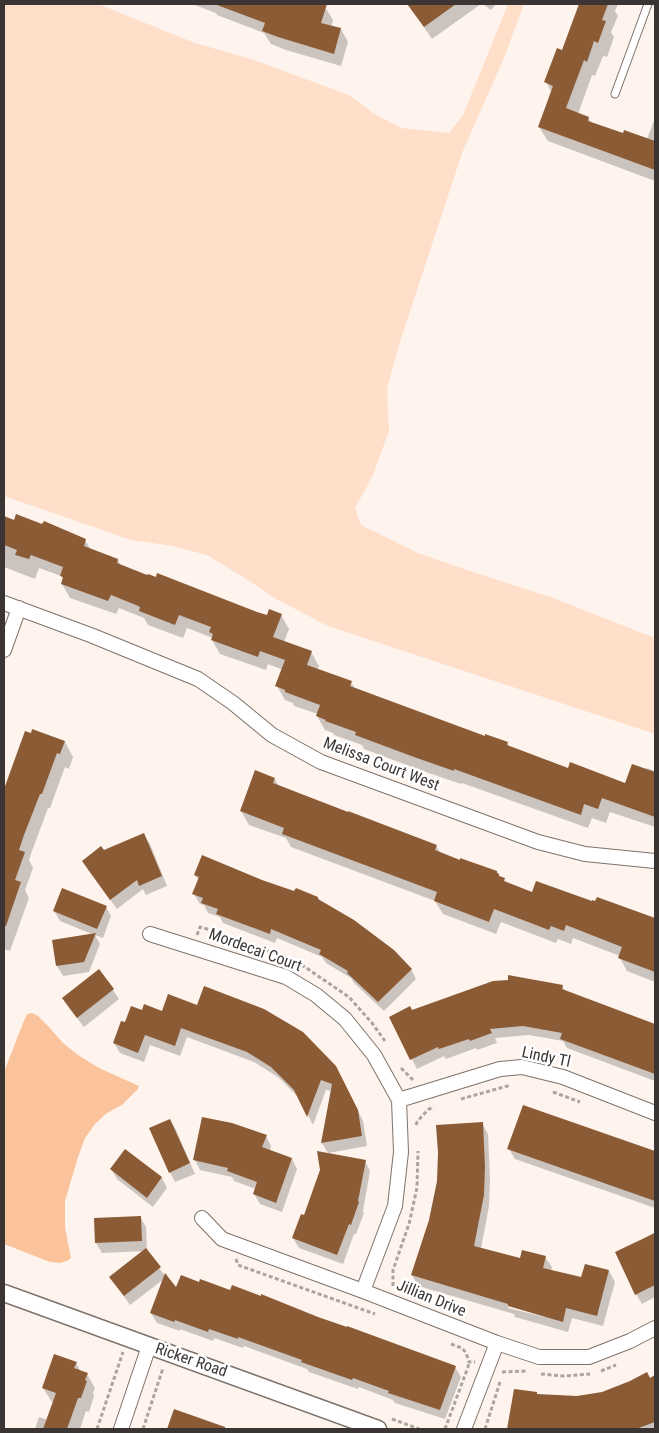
<!DOCTYPE html>
<html>
<head>
<meta charset="utf-8">
<style>
  body { margin:0 }
  #map { position:relative; width:659px; height:1433px; overflow:hidden; background:#fef4ed; font-family:"Roboto Condensed",sans-serif }
  canvas { display:block }
  .frame { position:absolute; inset:0; border:5px solid #3a3532; pointer-events:none }
</style>
</head>
<body>
<div id="map">
<canvas width="659" height="1433"></canvas>
<div class="frame"></div>
</div>
<script>
const context = document.querySelector('canvas').getContext('2d');
context.lineJoin = 'round';
function paint(path, color) { context.fillStyle = color; context.fill(path, 'evenodd'); }
const poly = rows => new Path2D(rows.map(r => 'M' + r).join(''));
function strokePath(path, color, width, dash) { context.strokeStyle = color; context.lineWidth = width; context.lineCap = dash ? 'butt' : 'round'; context.setLineDash(dash || []); context.stroke(path); }
function label(font, color, halo, rows, align = 'center') {
  context.font = font + ' "Roboto Condensed",sans-serif'; context.lineWidth = 5; context.setLineDash([]); context.textBaseline = 'middle'; context.strokeStyle = halo; context.fillStyle = color; for (const [text, x, y, turn = 0] of rows) {
    context.save(); context.translate(x, y); context.rotate((+turn || 0) * Math.PI / 180); context.textAlign = isNaN(turn) ? turn : align; if (halo) context.strokeText(text, 0, 0); context.fillText(text, 0, 0); context.restore();
  }
}
paint(poly([
  [4,4,98,4,195,43,251,59,349,95,373,113,401,128,449,133,463,115,508,4,524,4,504,58,462,153,400,342,387,388,389,431,373,475,355,508,361,525,418,553,467,570,553,598,655,638,655,734,328,626,276,599,248,580,207,555,173,546,131,540,4,496]
]), '#ffdfc9');
paint(poly([
  [32,1013,38,1016,49,1027,63,1043,78,1055,99,1068,139,1086,138,1089,122,1105,107,1113,95,1124,85,1138,78,1157,65,1201,65,1227,71,1258,67,1261,60,1263,50,1262,4,1244,4,1072,23,1023,27,1014]
]), '#fac39b');
paint(poly([
  [192,4,304,4,310,6,311,4,315,4,325,7,333,20,331,27,341,29,348,42,341,66,286,50,271,44,264,33,217,15,216,13],
  [408,4,481,4,432,39],
  [483,4,496,4,491,10],
  [581,4,618,4,615,11,618,16,611,32,614,37,607,57,603,56,595,76,592,75,578,114,588,118,592,123,623,135,647,139,655,118,655,181,548,141,539,127,552,93,546,82,563,51],
  [4,517,85,540,91,550,118,560,121,566,268,617,281,615,289,629,284,642,311,652,319,666,317,670,351,682,355,689,485,738,507,743,510,748,569,769,625,785,647,770,647,768,655,771,655,827,610,812,606,823,592,818,588,828,462,783,461,784,423,771,364,749,362,745,334,735,333,733,325,730,317,716,318,714,294,706,293,703,285,700,277,686,283,670,268,664,266,670,220,654,212,640,213,638,187,628,183,638,148,625,144,618,119,608,116,614,70,598,62,584,64,580,61,576,39,568,35,579,4,567],
  [33,731,65,742,73,757,69,769,65,767,50,808,48,808,32,851,29,860,33,868,25,890,29,898,10,951,4,949,4,792,26,733,32,734],
  [275,779,279,787,436,846,441,854,497,872,500,878,504,880,506,883,533,893,655,926,655,982,627,971,620,958,620,956,573,938,571,944,558,939,556,943,501,922,496,934,443,914,435,901,291,847,286,838,249,825,241,811],
  [144,835,150,844,167,886,146,895,143,889,117,909,89,871,83,861],
  [195,875,295,893,318,898,320,901,411,969,416,979,384,1011,354,983,351,978,326,963,322,957,277,938,275,943,223,923,220,917,208,913,204,905,200,904,194,894,199,881],
  [106,907,111,916,103,938,95,935,100,944,89,972,63,976,57,966,94,935,60,921,54,911],
  [562,986,566,992,655,1025,655,1081,567,1048,563,1041,529,1035,495,1038,497,1043,477,1050,476,1048,446,1059,444,1056,417,1069,391,1017,411,1011],
  [113,990,119,999,84,1027,69,1008,64,998],
  [132,1008,341,1077,363,1121,367,1146,328,1153,322,1143,332,1091,326,1090,313,1125,299,1098,278,1077,254,1062,187,1037,180,1056,150,1045,144,1062,120,1053,114,1043,126,1024],
  [524,1106,655,1153,655,1208,515,1159,509,1149],
  [170,1120,176,1130,195,1174,175,1182,170,1172],
  [482,1123,488,1134,490,1178,489,1206,481,1249,521,1259,545,1257,552,1267,551,1271,582,1279,609,1271,615,1282,603,1326,572,1318,568,1332,515,1317,514,1314,418,1286,412,1275],
  [508,1305,545,1315,545,1317,508,1308],
  [266,1136,271,1146,270,1151,292,1159,297,1169,282,1212,260,1204,254,1194,256,1189,234,1181,232,1177,200,1170,195,1160],
  [125,1150,162,1178,167,1188,153,1207,117,1179,111,1169],
  [365,1161,370,1171,363,1211,364,1213,356,1234,354,1234,343,1264,299,1248,293,1238,304,1217],
  [140,1217,146,1227,147,1251,165,1276,176,1289,231,1292,318,1318,455,1367,461,1377,445,1419,395,1403,393,1400,359,1387,358,1389,309,1372,307,1369,244,1346,243,1348,214,1338,213,1341,180,1329,180,1331,157,1323,151,1313,164,1279,130,1305,110,1277,145,1251,102,1253,96,1243],
  [655,1232,655,1297,642,1304,636,1294,646,1237],
  [76,1363,81,1372,87,1374,95,1388,93,1393,94,1396,89,1412,86,1411,80,1429,35,1429,39,1417,48,1420,54,1403,52,1402,43,1388],
  [655,1376,655,1429,509,1429,515,1390,537,1396,577,1397,602,1393]
]), '#0003');
paint(poly([
  [217,4,327,4,321,23,341,28,334,54,278,37,262,31,265,23,217,5],
  [407,4,456,4,424,27],
  [579,4,608,4,602,20,606,21,598,43,594,41,587,62,584,60,566,108,589,117,588,121,623,133,624,130,655,141,655,170,538,127,553,86,544,82,557,48,562,50],
  [16,514,42,524,44,521,86,539,84,546,118,559,117,563,147,575,148,574,156,577,157,573,257,612,267,615,269,609,282,614,273,637,312,651,307,665,352,681,350,686,485,736,485,734,508,742,507,745,568,768,570,762,625,783,632,764,655,772,655,817,602,798,598,809,584,804,581,815,454,769,454,771,414,757,355,735,356,732,325,721,326,720,316,716,320,705,285,692,285,690,275,686,285,660,260,651,258,657,211,640,213,634,209,632,211,627,179,615,175,625,139,611,140,607,136,605,111,595,108,601,61,584,63,577,60,576,63,567,31,555,29,559,15,555,17,550,4,545,4,516,14,520],
  [32,729,65,741,60,754,57,753,42,794,40,794,24,835,19,850,25,852,15,880,21,882,6,926,4,926,4,789,25,731,31,733],
  [255,770,275,778,273,783,348,812,348,811,437,845,435,850,460,860,460,858,497,871,497,873,499,874,499,876,505,878,504,881,532,892,536,881,592,901,592,900,595,901,597,897,655,918,655,972,618,958,622,947,566,925,564,931,551,926,549,930,494,909,489,922,434,901,437,892,282,834,284,828,240,811],
  [144,833,162,876,139,886,137,880,110,900,82,861,101,846,104,850],
  [202,855,262,880,294,891,296,888,318,897,318,899,354,920,394,950,412,969,378,1002,347,973,348,971,319,954,321,950,271,929,270,934,216,914,218,909,201,903,203,898,192,894,199,877,194,875],
  [62,888,107,906,97,929,53,911],
  [96,933,84,962,56,966,52,940],
  [99,969,114,989,77,1018,62,998],
  [508,975,563,985,562,989,655,1024,655,1074,560,1039,562,1033,523,1026,490,1029,492,1033,470,1041,469,1039,439,1049,438,1047,410,1060,389,1017,410,1006,412,1010,493,981,508,980],
  [204,986,264,1009,303,1032,336,1066,358,1110,362,1136,321,1143,332,1084,321,1080,307,1117,294,1090,271,1067,247,1052,181,1028,175,1046,145,1035,138,1053,113,1043,121,1021,125,1022,131,1006,142,1010,144,1004,162,1011,168,994,197,1005],
  [523,1105,655,1151,655,1201,507,1149],
  [202,1117,232,1123,267,1135,262,1147,292,1158,276,1203,253,1194,257,1182,227,1171,228,1168,193,1160],
  [170,1119,190,1163,169,1173,149,1128],
  [483,1122,485,1167,484,1195,474,1246,520,1258,522,1250,546,1256,543,1268,581,1277,585,1264,609,1270,597,1316,566,1308,563,1322,508,1306,508,1304,411,1275,429,1220,437,1181,438,1153,436,1125],
  [125,1149,162,1177,147,1198,110,1169],
  [317,1151,366,1160,358,1201,359,1202,351,1225,349,1224,337,1255,292,1238,301,1214,304,1215,320,1170],
  [141,1216,142,1241,95,1243,94,1218],
  [655,1233,655,1285,635,1295,615,1252],
  [146,1248,161,1267,124,1296,109,1277],
  [165,1273,176,1287,181,1275,199,1282,200,1279,230,1290,232,1285,261,1296,261,1294,318,1317,347,1327,347,1326,456,1366,440,1410,388,1393,389,1391,353,1378,352,1380,301,1362,302,1360,238,1337,238,1339,209,1329,208,1332,175,1320,174,1322,150,1313],
  [54,1354,77,1362,74,1368,88,1373,85,1380,87,1381,81,1398,78,1398,67,1429,43,1429,56,1393,42,1388],
  [647,1372,650,1378,655,1375,655,1422,636,1429,507,1429,514,1389,537,1392,537,1394,577,1396,602,1392,630,1381],
  [174,1409,225,1427,225,1429,167,1429]
]), '#8b5b36');
const service = poly([
  [615,94,648,4]
]);
const minor = poly([
  [4,603,93,636,198,679,233,703,272,735,321,762,538,842,585,854,655,861],
  [4,650,19,608],
  [150,934,286,977,316,995,345,1019,374,1055,399,1100,401,1152,395,1206,363,1291],
  [399,1100,500,1069,522,1067,563,1077,655,1113],
  [202,1218,222,1239,363,1291,497,1343,539,1357,589,1357,630,1341,655,1328],
  [121,1429,149,1346],
  [464,1429,497,1343]
]);
const tertiary = poly([
  [4,1293,378,1429]
]);
strokePath(service, '#7e736b', 9);
strokePath(minor, '#7e736b', 16);
strokePath(tertiary, '#7e736b', 19);
strokePath(poly([
  [197,935,200,927,207,929,296,961,349,997,372,1023,385,1041],
  [401,1068,414,1081],
  [553,1092,580,1102],
  [461,1099,511,1085],
  [416,1125,417,1122,422,1116,429,1109,434,1107],
  [236,1259,238,1265,375,1314],
  [393,1286,393,1270,409,1224,417,1188,418,1151],
  [451,1344,462,1348,466,1353,469,1362,475,1362],
  [601,1371,616,1365],
  [502,1372,528,1371],
  [541,1374,563,1376,590,1374],
  [392,1419,419,1429],
  [97,1429,123,1352],
  [143,1429,163,1368],
  [445,1429,468,1367,469,1362],
  [485,1429,500,1382]
]), '#aca49f', 3, [4, 2.5]);
strokePath(service, '#fff', 7);
strokePath(minor, '#fff', 14);
strokePath(tertiary, '#fff', 16);
label('16px', '#3a3532', '#fff', [
  ["Melissa Court West",381,765,21],
  ["Mordecai Court",255,951,20],
  ["Lindy Tl",546,1058,12],
  ["Jillian Drive",431,1299,22],
  ["Ricker Road",191,1361,19]
]);
</script>
</body>
</html>
